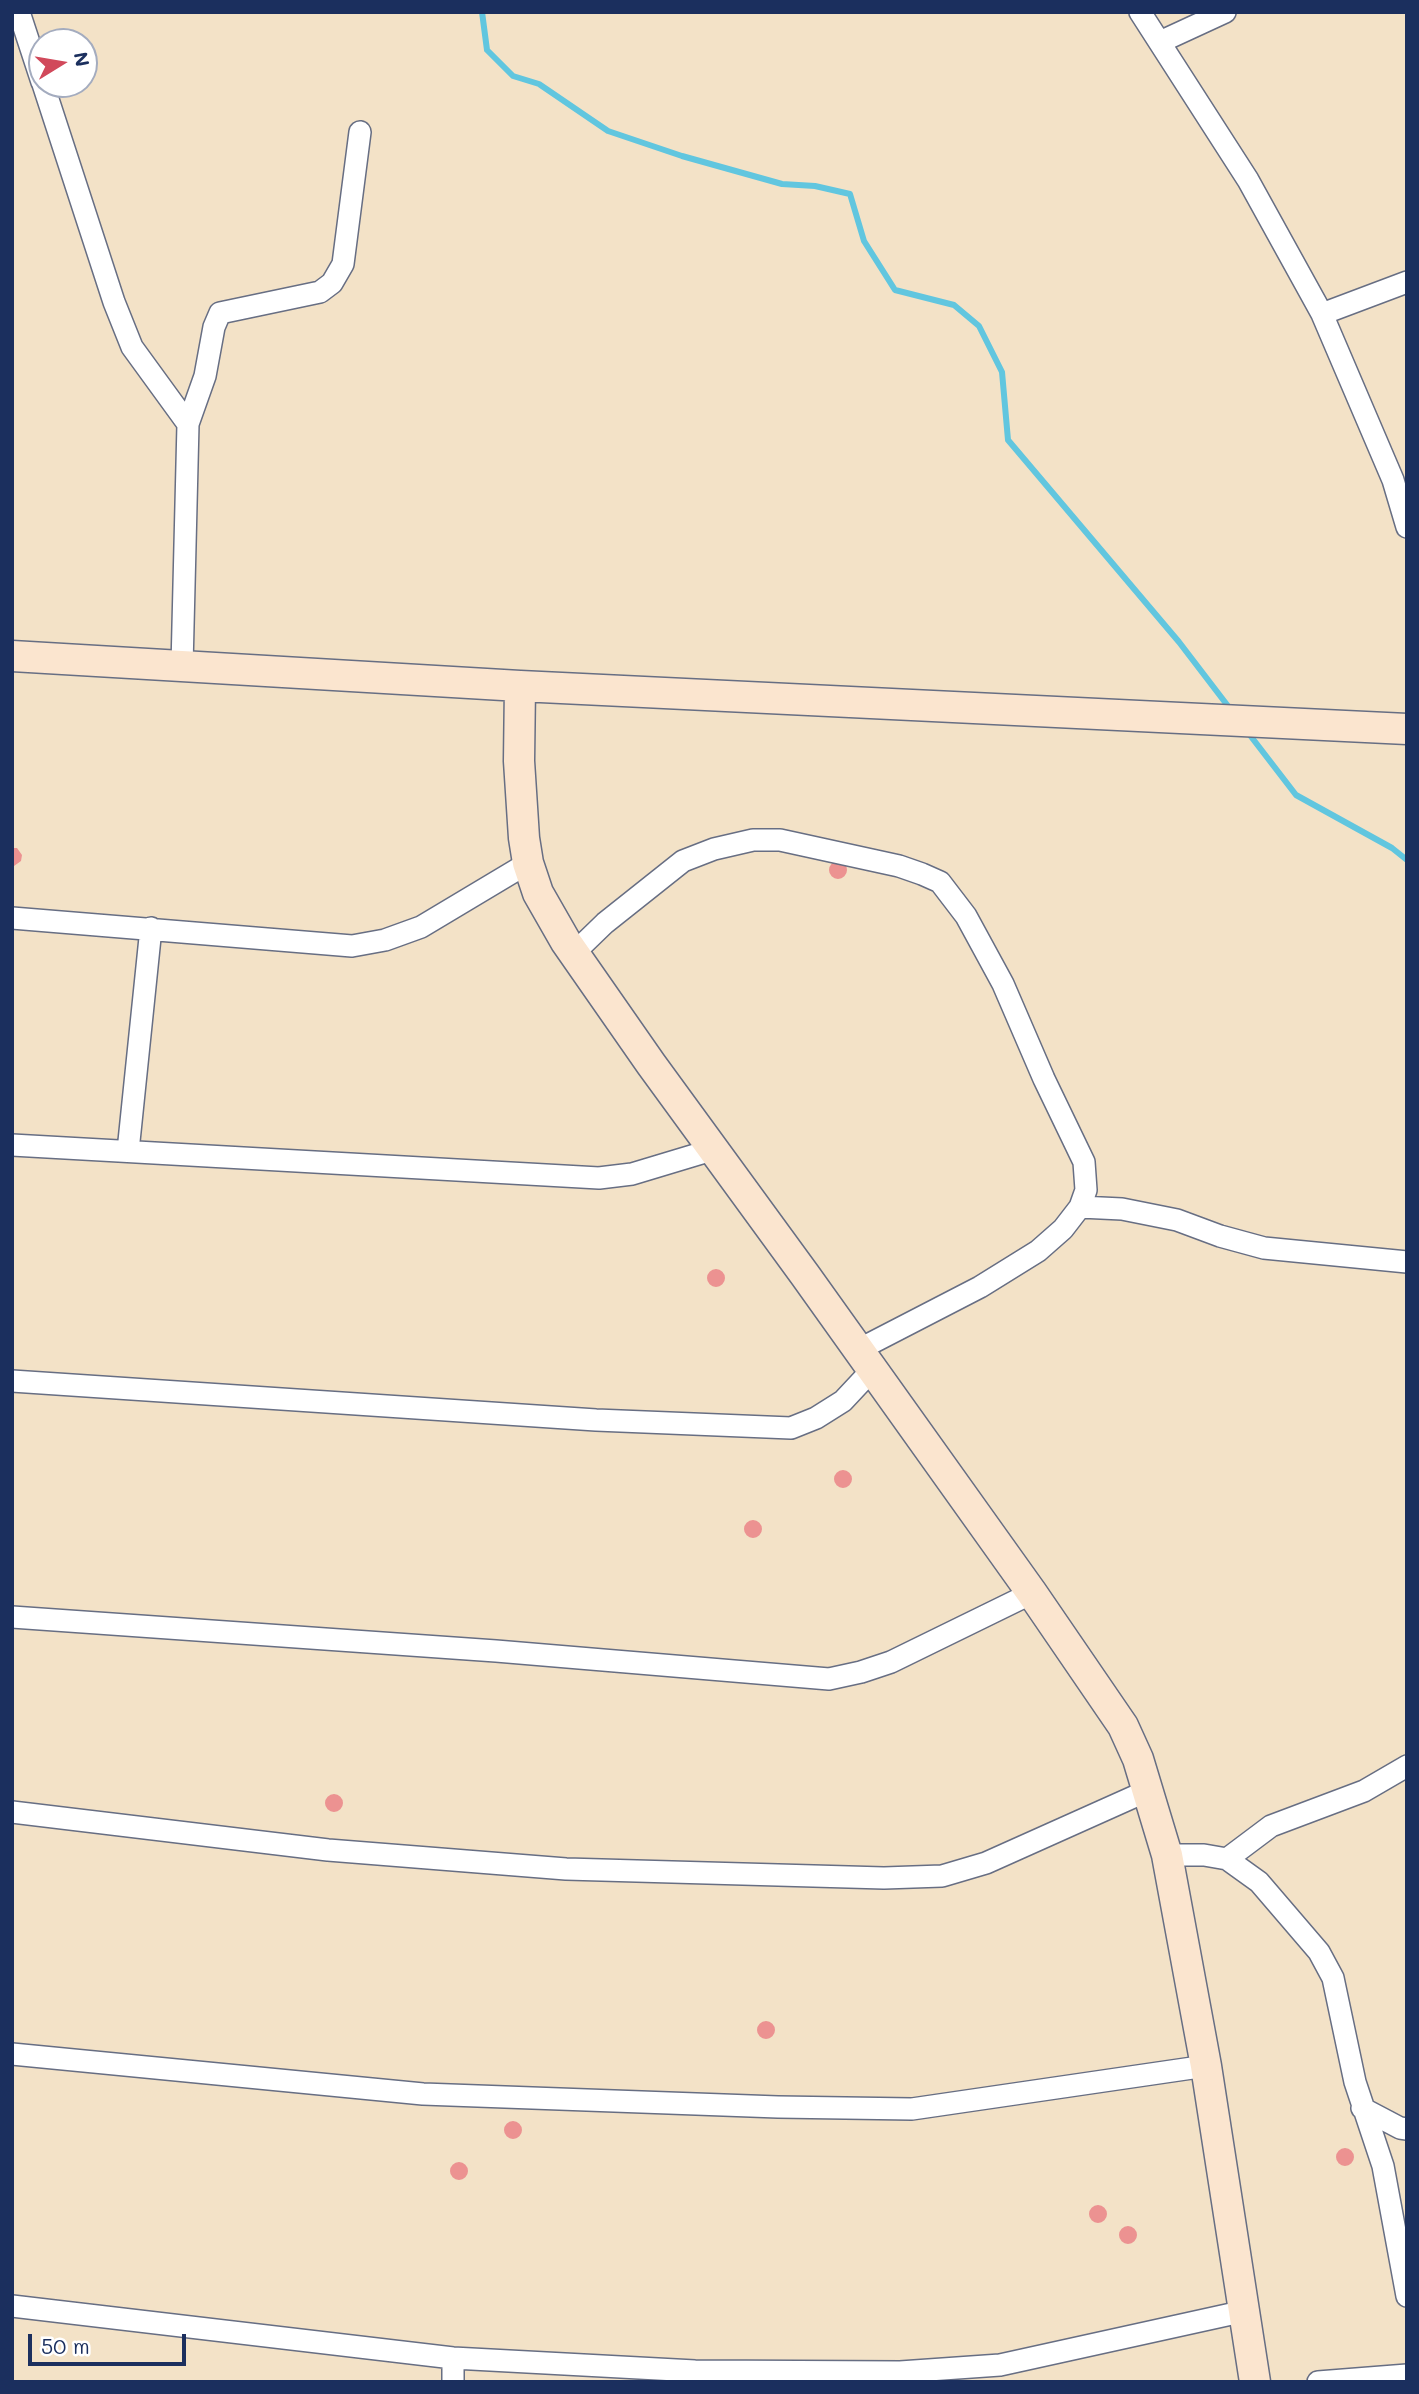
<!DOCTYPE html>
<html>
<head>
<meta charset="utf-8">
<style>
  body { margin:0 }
  #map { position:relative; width:1419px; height:2394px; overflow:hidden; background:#f3e2c7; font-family:Mali,sans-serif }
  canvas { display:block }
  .frame { position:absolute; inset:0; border:14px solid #1b2f5e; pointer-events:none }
  .north { position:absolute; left:28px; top:28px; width:70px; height:70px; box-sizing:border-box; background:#fff; border:2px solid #a4acbf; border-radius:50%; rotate:79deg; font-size:19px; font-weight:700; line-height:28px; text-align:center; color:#1b2f5e }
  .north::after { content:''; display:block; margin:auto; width:24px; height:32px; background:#d1495b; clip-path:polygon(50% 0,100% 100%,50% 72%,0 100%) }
  .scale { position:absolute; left:28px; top:2334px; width:158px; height:32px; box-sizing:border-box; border:4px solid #1b2f5e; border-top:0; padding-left:9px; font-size:21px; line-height:24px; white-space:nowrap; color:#1b2f5e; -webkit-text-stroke:5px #fff; paint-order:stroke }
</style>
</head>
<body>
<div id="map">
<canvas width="1419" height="2394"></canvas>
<div class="frame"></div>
<div class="north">N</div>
<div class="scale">50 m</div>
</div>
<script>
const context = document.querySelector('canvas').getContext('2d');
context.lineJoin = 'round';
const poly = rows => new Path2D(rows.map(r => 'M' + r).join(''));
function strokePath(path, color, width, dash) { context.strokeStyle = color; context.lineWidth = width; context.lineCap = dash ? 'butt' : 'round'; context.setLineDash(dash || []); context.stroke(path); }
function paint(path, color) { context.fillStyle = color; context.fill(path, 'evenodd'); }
strokePath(poly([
  [482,12,487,50,513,76,539,84,608,131,682,156,782,184,815,186,850,194,864,241,895,290,954,305,979,326,1002,372,1008,440,1179,642,1231,710],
  [1246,730,1296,795,1392,848,1407,860]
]), '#61c6df', 6);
paint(poly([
  [12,848,17,848,22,855,21,861,14,866,12,865],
  '829 870a9 9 0 1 1 18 0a9 9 0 1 1-18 0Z',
  '707 1278a9 9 0 1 1 18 0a9 9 0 1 1-18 0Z',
  '834 1479a9 9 0 1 1 18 0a9 9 0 1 1-18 0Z',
  '744 1529a9 9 0 1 1 18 0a9 9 0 1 1-18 0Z',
  '325 1803a9 9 0 1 1 18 0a9 9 0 1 1-18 0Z',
  '757 2030a9 9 0 1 1 18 0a9 9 0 1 1-18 0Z',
  '504 2130a9 9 0 1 1 18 0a9 9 0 1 1-18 0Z',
  '1336 2157a9 9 0 1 1 18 0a9 9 0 1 1-18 0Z',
  '450 2171a9 9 0 1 1 18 0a9 9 0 1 1-18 0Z',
  '1089 2214a9 9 0 1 1 18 0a9 9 0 1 1-18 0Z',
  '1119 2235a9 9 0 1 1 18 0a9 9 0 1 1-18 0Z'
]), '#ec9291');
const street = poly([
  [19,12,42,82],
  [1140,12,1248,180,1322,314,1393,480,1407,527],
  [1160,42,1225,12],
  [43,84,114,302,132,347,188,424,182,666],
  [1322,314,1407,282],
  [188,424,205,376,214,327,220,313,320,292,332,283,343,264,360,132],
  [12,918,352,946,385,940,421,927,528,863],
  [574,953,605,923,683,861,714,849,753,840,780,840,899,866,922,874,940,882,966,916,1003,984,1044,1079,1084,1162,1086,1190,1080,1207,1063,1229,1038,1251,980,1287,858,1350],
  [12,1145,599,1178,632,1174,715,1149],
  [128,1151,151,928],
  [1080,1207,1122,1209,1177,1220,1220,1236,1264,1248,1407,1262],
  [12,1381,596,1420,791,1428,816,1418,843,1401,872,1370],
  [12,1617,496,1651,829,1679,861,1672,891,1662,1032,1593],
  [12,1812,328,1850,566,1869,884,1878,942,1876,986,1863,1149,1790],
  [1167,1855,1204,1855,1227,1859,1259,1882,1319,1952,1333,1978,1355,2082,1383,2166,1407,2296],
  [1227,1859,1271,1826,1364,1791,1407,1766],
  [12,2054,423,2094,778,2107,912,2109,1206,2066],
  [1362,2108,1400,2128,1407,2129],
  [12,2306,453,2358,695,2371,900,2372,1000,2365,1245,2311],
  [453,2382,453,2358],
  [1318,2382,1407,2375]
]);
const secondary = poly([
  [12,656,520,686,1407,729],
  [520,686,519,761,524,838,528,863,538,893,566,942,651,1064,805,1275,1032,1593,1123,1726,1138,1759,1167,1855,1206,2066,1255,2382]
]);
strokePath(street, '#676e83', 24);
strokePath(secondary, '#676e83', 33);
strokePath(street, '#fff', 21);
strokePath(secondary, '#fbe5cf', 30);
</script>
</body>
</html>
